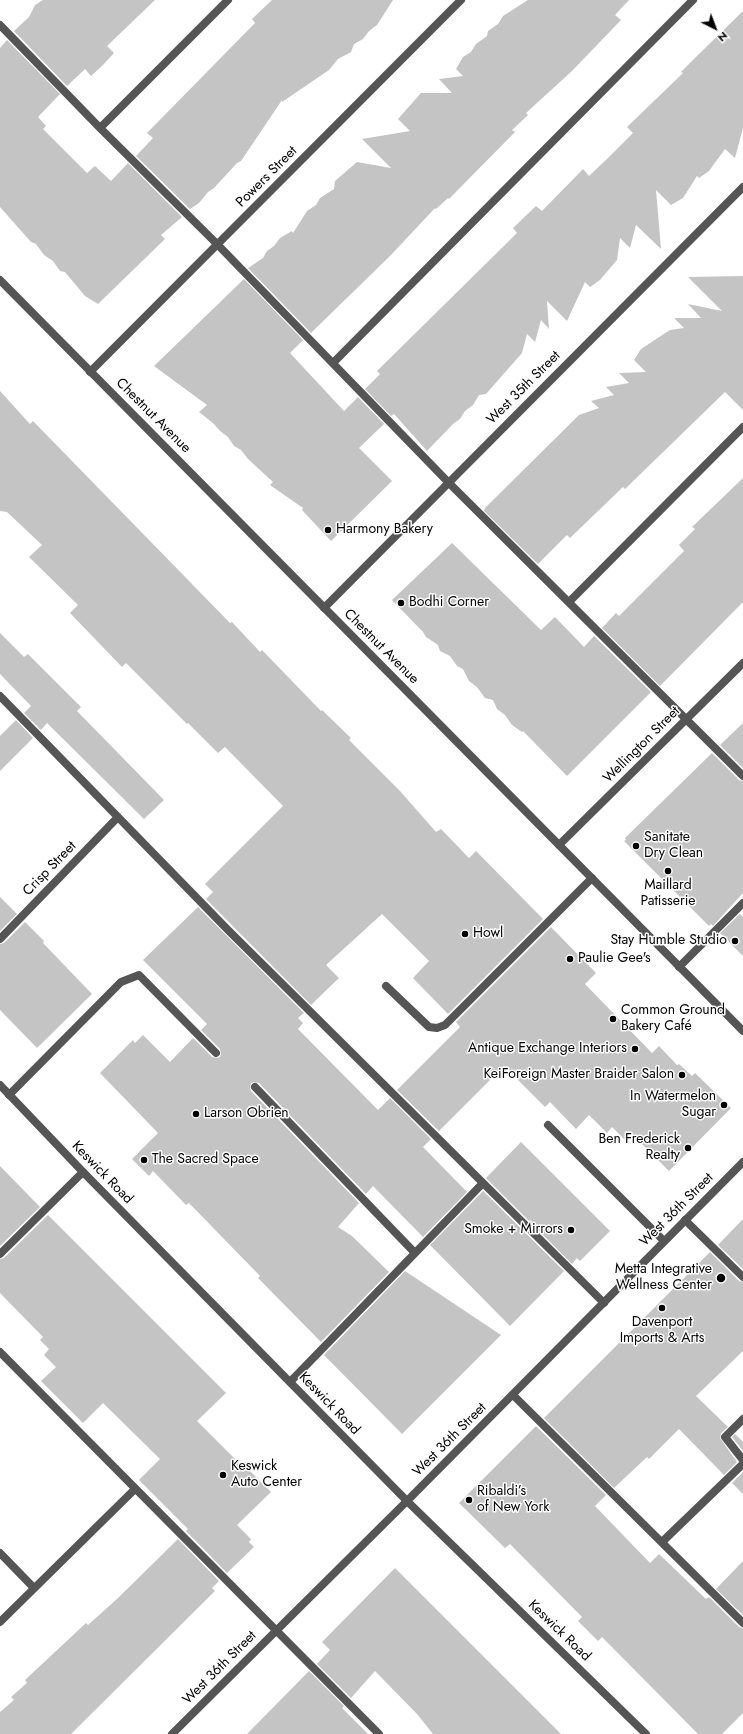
<!DOCTYPE html>
<html>
<head>
<meta charset="utf-8">
<style>
  body { margin:0 }
  #map { position:relative; width:743px; height:1734px; overflow:hidden; background:#fff; font-family:Jost,sans-serif }
  canvas { display:block }
  .north { position:absolute; left:695px; top:8px; width:40px; height:40px; -webkit-text-stroke:3px #fff; paint-order:stroke; rotate:138deg; font-size:11px; font-weight:700; line-height:16px; text-align:center; color:#000 }
  .north::after { content:''; display:block; margin:auto; width:14px; height:18px; background:#000; clip-path:polygon(50% 0,100% 100%,50% 72%,0 100%) }
</style>
</head>
<body>
<div id="map">
<canvas width="743" height="1734"></canvas>
<div class="north">N</div>
</div>
<script>
const context = document.querySelector('canvas').getContext('2d');
context.lineJoin = 'round';
function paint(path, color) { context.fillStyle = color; context.fill(path, 'evenodd'); }
const poly = rows => new Path2D(rows.map(r => 'M' + r).join(''));
function strokePath(path, color, width, dash) { context.strokeStyle = color; context.lineWidth = width; context.lineCap = dash ? 'butt' : 'round'; context.setLineDash(dash || []); context.stroke(path); }
function label(font, color, halo, rows, align = 'center') {
  context.font = font + ' Jost,sans-serif'; context.lineWidth = 3; context.setLineDash([]); context.textBaseline = 'middle'; context.strokeStyle = halo; context.fillStyle = color; for (const [text, x, y, turn = 0] of rows) {
    context.save(); context.translate(x, y); context.rotate((+turn || 0) * Math.PI / 180); context.textAlign = isNaN(turn) ? turn : align; if (halo) context.strokeText(text, 0, 0); context.fillText(text, 0, 0); context.restore();
  }
}
paint(poly([
  [43,0,155,0,107,46,114,53,103,65,91,76,85,69,67,86,14,31,29,17,35,5],
  [272,0,393,0,377,25,369,31,363,39,354,44,351,52,338,59,329,70,282,102,282,100,241,161,237,163,214,188,208,192,199,203,190,209,136,156,153,138,147,133,255,23,252,19],
  [528,0,629,0,615,15,621,20,572,71,526,113,528,115,512,130,515,132,449,199,448,198,436,209,435,208,391,255,311,333,248,268,263,258,267,251,274,246,280,238,292,231,293,233,307,211,316,205,320,198,334,189,335,181,357,162,391,168,362,139,410,131,398,119,421,93,452,93,439,79,463,76,456,69,463,57,471,52,476,44,487,36,488,31,498,24,503,16],
  [743,11,743,128,735,158,725,149,709,171,699,178,697,176,683,198,671,205,656,190,661,249,636,225,630,248,620,238,617,260,600,280,590,287,585,282,567,321,547,301,549,329,541,320,535,342,527,334,522,353,486,394,479,395,473,405,465,411,460,419,453,424,427,451,394,414,391,416,365,389,380,374,377,371,517,233,513,228,536,206,542,211,583,169,589,176,608,158,633,133,627,127,683,73,681,72,698,55],
  [7,40,60,94,38,117,46,126,43,129,87,173,95,166,111,181,128,163,182,217,161,235,165,239,98,304,85,296,65,272,60,271,53,261,44,255,36,244,31,242,0,207,0,48],
  [743,276,743,410,725,392,625,489,623,487,570,538,567,535,538,564,484,511,485,508,579,415,599,408,591,401,614,395,606,387,629,383,619,373,646,372,634,360,641,349,670,330,684,328,674,318,701,318,688,304,722,311,688,277],
  [244,279,303,340,290,353,344,411,358,397,384,424,359,448,392,481,331,541,302,510,303,508,270,485,273,482,248,459,241,450,234,446,228,437,220,431,213,423,199,412,207,405,154,366],
  [0,391,30,424,33,421,230,623,232,622,260,652,262,650,321,711,322,710,351,738,349,740,400,791,436,832,441,829,469,858,476,851,543,919,448,1014,413,978,429,961,382,914,326,965,339,978,311,1005,206,899,213,892,205,884,283,806,225,747,218,753,188,723,187,724,126,663,122,667,70,613,78,605,29,557,42,545,7,512,0,511],
  [743,478,743,602,660,686,602,628,616,613,619,616,684,551,679,545,695,529,692,527],
  [452,543,541,630,555,617,584,647,594,636,651,692,567,776,523,731,522,732,512,725,505,715,497,709,493,700,485,698,477,687,469,681,463,669,457,666,450,656,440,651,438,645,426,637,423,632,392,600],
  [0,633,24,657,28,654,81,707,77,711,164,800,144,819,47,723,41,730,24,713,31,706,0,674],
  [16,720,33,738,0,771,0,736],
  [743,723,743,768,720,745],
  [712,753,739,780,743,781,743,893,713,926,711,924,709,926,624,841,626,840,625,838],
  [0,897,17,914,0,931],
  [198,907,304,1013,298,1018,303,1023,298,1029,378,1110,390,1098,431,1139,423,1147,467,1192,423,1237,373,1186,366,1194,259,1083,254,1082,251,1083,250,1088,251,1091,359,1203,338,1227,352,1236,389,1272,321,1342,258,1278,260,1276,189,1203,186,1205,153,1171,149,1176,132,1159,158,1133,100,1073,133,1040,135,1043,143,1035,170,1062,193,1038,212,1057,217,1058,220,1057,221,1054,220,1049,201,1030,207,1024,143,960],
  [740,914,743,917,743,956,720,933],
  [25,922,44,941,43,943,92,994,37,1048,0,1010,0,944,4,943],
  [551,927,596,973,585,984,652,1053,659,1046,677,1065,679,1064,692,1076,695,1073,731,1108,669,1171,633,1135,626,1141,612,1127,607,1133,589,1115,576,1129,550,1102,545,1107,504,1066,439,1131,397,1090,460,1027,456,1022],
  [521,1142,610,1231,580,1261,577,1258,572,1264,486,1178],
  [0,1166,40,1207,0,1246],
  [483,1191,564,1271,510,1326,430,1245],
  [48,1215,226,1393,197,1421,246,1470,248,1469,271,1492,237,1525,251,1539,249,1542,254,1547,227,1573,186,1531,188,1529,139,1480,160,1459,103,1403,83,1423,41,1381,56,1367,44,1355,49,1349,40,1340,43,1337,0,1293,0,1259,4,1258],
  [743,1219,743,1269,718,1245],
  [710,1252,739,1281,743,1282,743,1351,696,1396,728,1427,721,1433,720,1438,737,1462,724,1475,679,1429,649,1459,647,1457,614,1488,544,1418],
  [405,1271,501,1335,402,1434,324,1355],
  [536,1426,606,1495,595,1506,650,1563,659,1554,706,1599,709,1597,739,1627,743,1628,743,1713,722,1734,698,1734,602,1637,598,1641,578,1621,582,1617,510,1544,505,1548,459,1503],
  [735,1434,743,1442,743,1451,732,1437],
  [743,1472,743,1494,732,1483],
  [178,1539,219,1581,212,1588,215,1591,71,1734,0,1734,0,1712,14,1700,11,1697,27,1683,25,1680,86,1623,88,1625,118,1598],
  [743,1561,743,1615,716,1589],
  [395,1568,561,1734,433,1734,417,1714,375,1671,351,1698,317,1664,330,1650,322,1642],
  [309,1671,344,1706,342,1708,368,1734,247,1734]
]), '#c4c4c4');
strokePath(poly([
  [0,25,100,128,217,244,449,483,743,776],
  [100,128,228,0],
  [333,363,693,0],
  [569,602,743,427],
  [0,696,229,931,604,1303],
  [0,939,118,817],
  [679,967,743,903],
  [386,986,429,1027,437,1028,445,1025,592,878],
  [255,1087,415,1253],
  [9,1095,121,982,139,975,216,1053],
  [548,1125,664,1241],
  [685,1220,743,1277],
  [0,1352,379,1734],
  [290,1382,483,1183],
  [513,1395,743,1623],
  [743,1419,725,1437,743,1460],
  [662,1542,743,1464],
  [0,1553,34,1588],
  [0,1622,135,1489]
]), '#555', 8);
strokePath(poly([
  [90,372,461,0],
  [324,608,743,187],
  [559,845,743,663],
  [0,1254,83,1172],
  [172,1734,407,1501]
]), '#555', 8);
strokePath(poly([
  [0,280,743,1031],
  [0,1085,83,1172,407,1501,646,1734],
  [407,1501,743,1162]
]), '#555', 8);
for (const [x, y, r, color] of [
  [328,530,4,"#000"],
  [401,603,4,"#000"],
  [636,846,4,"#000"],
  [668,871,4,"#000"],
  [465,934,4,"#000"],
  [735,941,4,"#000"],
  [570,959,4,"#000"],
  [613,1019,4,"#000"],
  [635,1049,4,"#000"],
  [682,1075,4,"#000"],
  [724,1105,4,"#000"],
  [196,1114,4,"#000"],
  [688,1148,4,"#000"],
  [144,1160,4,"#000"],
  [571,1230,4,"#000"],
  [721,1278,5,"#000"],
  [662,1308,4,"#000"],
  [223,1475,4,"#000"],
  [469,1500,4,"#000"]
]) { const dot = new Path2D(); dot.arc(x, y, r, 0, 2 * Math.PI); context.fillStyle = color; context.fill(dot); strokePath(dot, '#fff', 1.5); }
label('14px', '#000', '#fff', [
  ["Powers Street",267,177,-45],
  ["West 35th Street",524,388,-45],
  ["Chestnut Avenue",153,416,45],
  ["Chestnut Avenue",381,647,45],
  ["Wellington Street",642,745,-45],
  ["Crisp Street",50,869,-46],
  ["Keswick Road",102,1173,46],
  ["West 36th Street",677,1210,-45],
  ["Keswick Road",329,1404,46],
  ["West 36th Street",450,1440,-45],
  ["Keswick Road",559,1631,44],
  ["West 36th Street",220,1668,-45]
]);
label('14px', '#000', '#fff', [
  ["Harmony Bakery",336,530],
  ["Bodhi Corner",409,603],
  ["Sanitate",644,838],
  ["Dry Clean",644,854],
  ["Maillard",668,886,"center"],
  ["Patisserie",668,902,"center"],
  ["Howl",473,934],
  ["Stay Humble Studio",727,941,"right"],
  ["Paulie Gee's",578,959],
  ["Common Ground",621,1011],
  ["Bakery Café",621,1027],
  ["Antique Exchange Interiors",627,1049,"right"],
  ["KeiForeign Master Braider Salon",674,1075,"right"],
  ["In Watermelon",716,1097,"right"],
  ["Sugar",716,1113,"right"],
  ["Larson Obrien",204,1114],
  ["Ben Frederick",680,1140,"right"],
  ["Realty",680,1156,"right"],
  ["The Sacred Space",152,1160],
  ["Smoke + Mirrors",563,1230,"right"],
  ["Metta Integrative",712,1270,"right"],
  ["Wellness Center",712,1286,"right"],
  ["Davenport",662,1323,"center"],
  ["Imports & Arts",662,1339,"center"],
  ["Keswick",231,1467],
  ["Auto Center",231,1483],
  ["Ribaldi’s",477,1492],
  ["of New York",477,1508]
], 'left');
</script>
</body>
</html>
